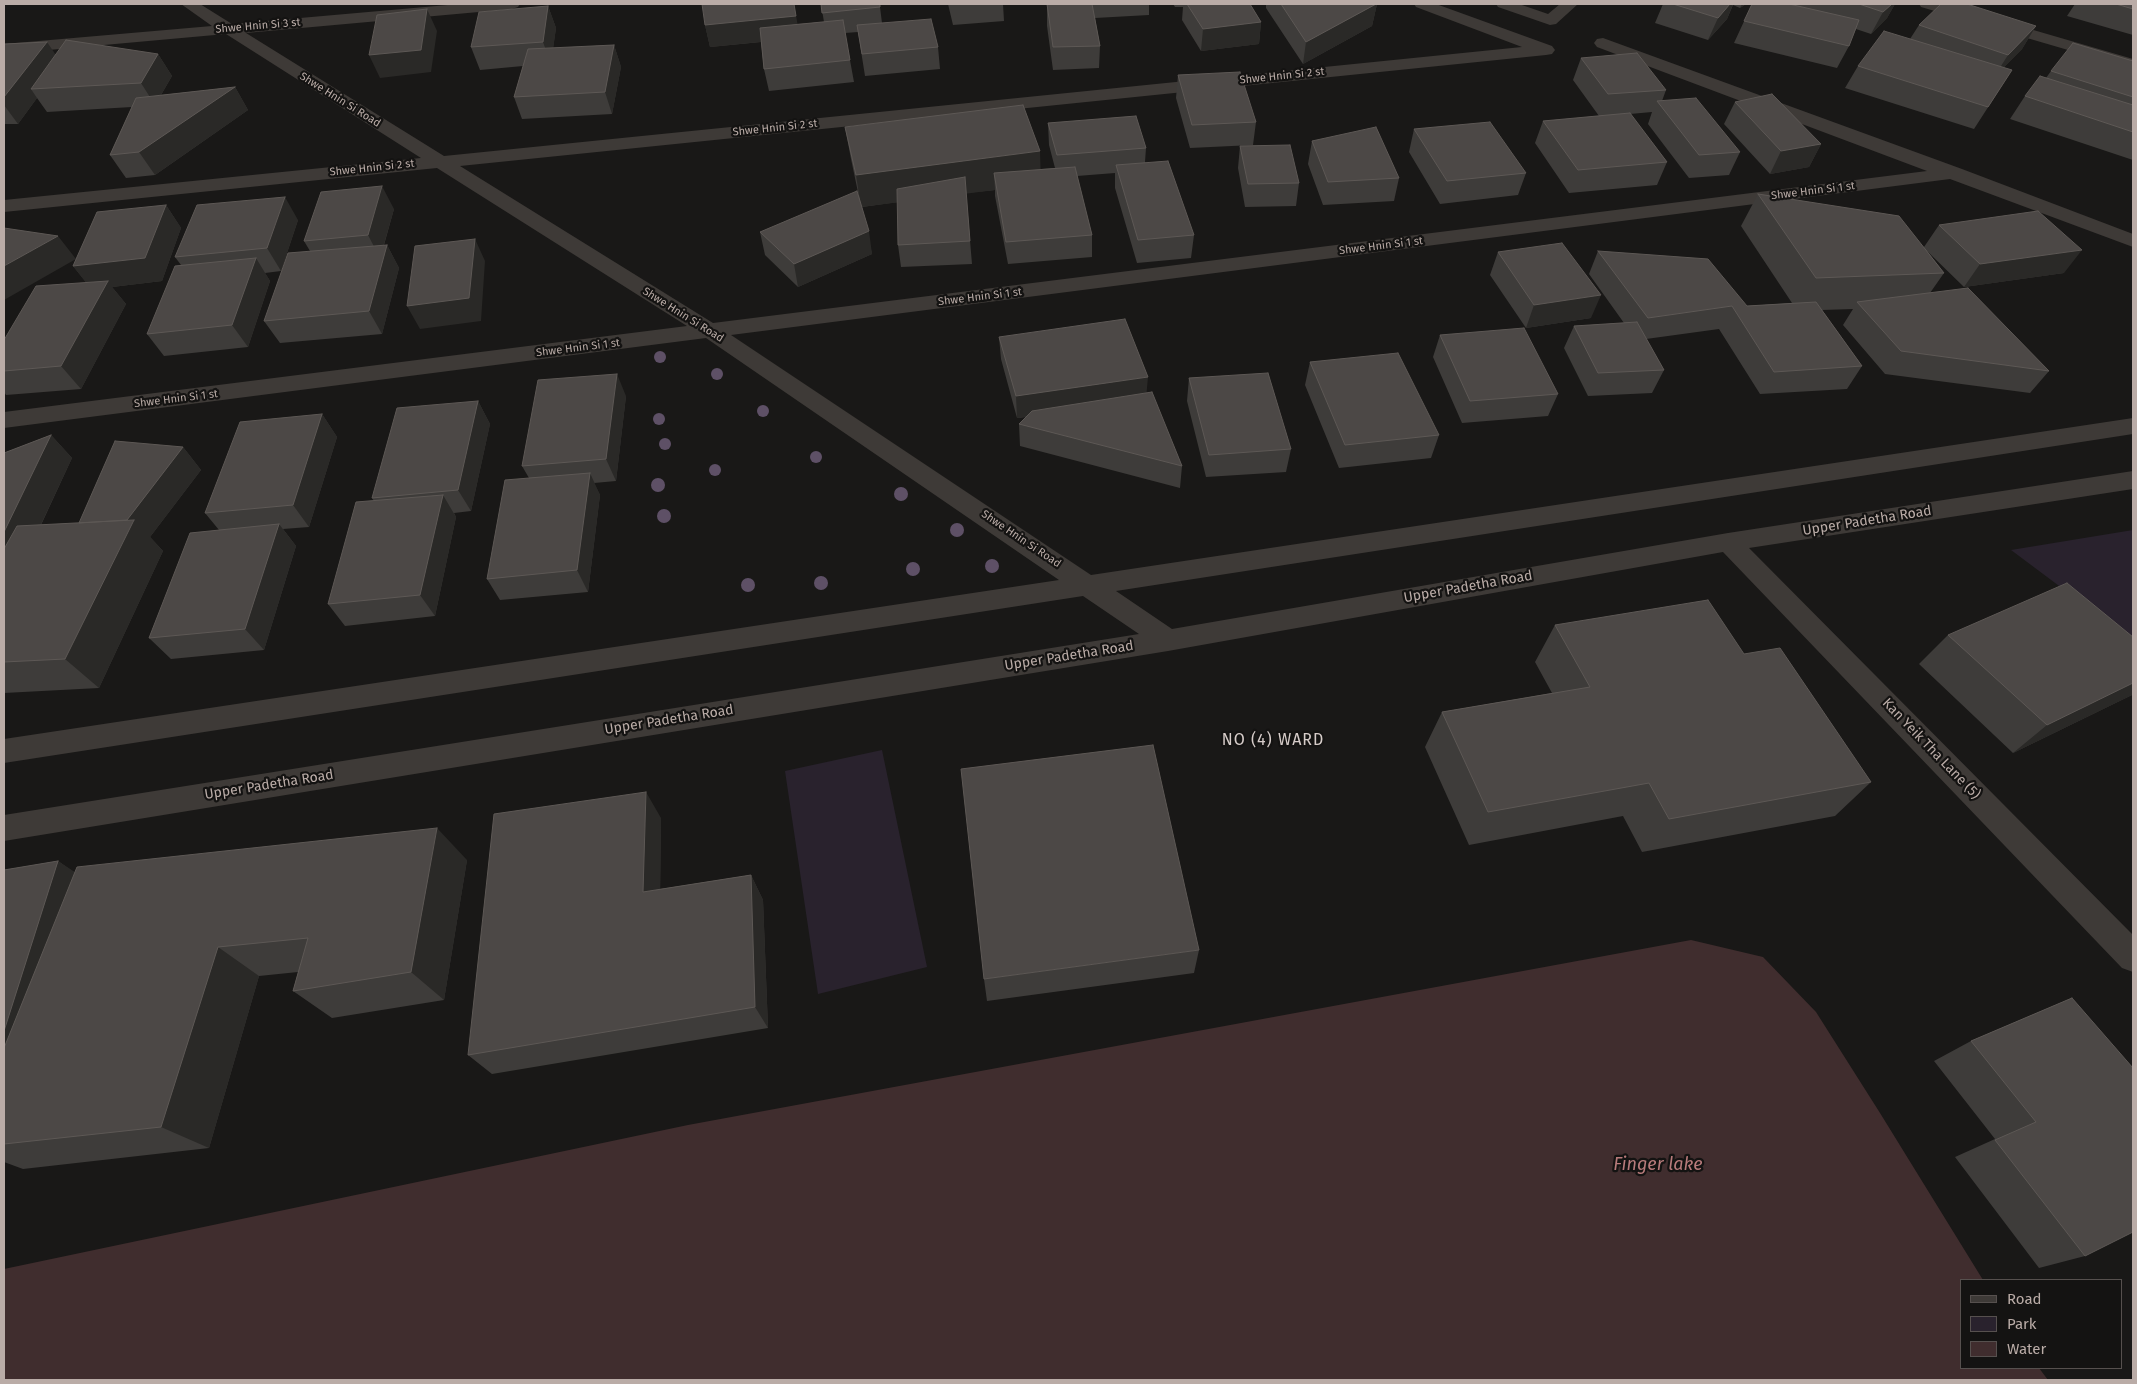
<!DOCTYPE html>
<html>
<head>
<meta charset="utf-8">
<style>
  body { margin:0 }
  #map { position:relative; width:2137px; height:1384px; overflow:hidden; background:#191817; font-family:"Fira Sans",sans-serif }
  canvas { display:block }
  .frame { position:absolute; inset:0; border:5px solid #baaca7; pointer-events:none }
  .legend { position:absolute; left:1960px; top:1279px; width:162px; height:90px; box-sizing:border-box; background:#141312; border:1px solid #56504e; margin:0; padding:6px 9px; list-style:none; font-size:15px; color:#baaca7 }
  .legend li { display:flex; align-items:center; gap:10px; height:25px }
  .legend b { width:25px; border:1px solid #56504e }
</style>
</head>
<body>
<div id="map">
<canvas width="2137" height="1384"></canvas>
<div class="frame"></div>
<ul class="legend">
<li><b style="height:6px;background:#3e3a37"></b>Road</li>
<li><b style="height:14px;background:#29222d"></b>Park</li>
<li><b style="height:14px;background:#402d2e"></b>Water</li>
</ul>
</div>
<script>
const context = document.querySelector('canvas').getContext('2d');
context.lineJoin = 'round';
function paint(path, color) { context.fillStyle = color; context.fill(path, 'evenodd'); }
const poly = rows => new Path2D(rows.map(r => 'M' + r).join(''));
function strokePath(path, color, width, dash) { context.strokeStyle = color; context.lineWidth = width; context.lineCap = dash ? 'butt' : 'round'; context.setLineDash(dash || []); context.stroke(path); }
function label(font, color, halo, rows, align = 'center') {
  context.font = font + ' "Fira Sans",sans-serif'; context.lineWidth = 4.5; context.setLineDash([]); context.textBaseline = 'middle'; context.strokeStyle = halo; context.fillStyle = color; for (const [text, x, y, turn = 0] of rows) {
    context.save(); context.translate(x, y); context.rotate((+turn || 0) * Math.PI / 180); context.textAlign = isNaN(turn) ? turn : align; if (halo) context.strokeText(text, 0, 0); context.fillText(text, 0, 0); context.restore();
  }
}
paint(poly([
  [2133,530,2133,655,2106,621,2011,550],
  [882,750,927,967,818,994,785,771]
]), '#29222d');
paint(poly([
  [1691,940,1763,957,1816,1012,1880,1113,1983,1280,1961,1280,1961,1368,2039,1368,2048,1380,4,1380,4,1269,688,1125]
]), '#402d2e');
paint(poly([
  [181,4,200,4,232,24,459,4,520,4,518,7,512,9,246,33,444,156,1522,47,1416,7,1414,4,1436,4,1552,46,1555,50,1552,54,1546,55,460,166,713,323,1927,171,1597,47,1594,43,1597,39,1603,38,1962,169,2133,234,2133,247,1950,179,731,335,1091,575,2133,418,2133,434,1116,591,1172,629,1728,533,2133,471,2133,489,1749,548,2133,935,2133,972,2122,968,1723,552,1168,651,4,841,4,815,1139,634,1083,596,4,763,4,739,1059,580,706,338,4,428,4,412,687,326,437,168,4,212,4,200,421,158,226,34,4,54,4,44,212,26,181,4],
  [1496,4,1519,4,1548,14,1560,4,1578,4,1556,24,1550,25,1498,7,1496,4],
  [1919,4,1944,4,2133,59,2133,69,1921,7,1919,4]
]), '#3e3a37');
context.fillStyle = '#5e5066';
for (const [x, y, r] of [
  [660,357,6],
  [717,374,6],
  [763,411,6],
  [659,419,6],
  [665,444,6],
  [816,457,6],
  [715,470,6],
  [658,485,7],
  [901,494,7],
  [664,516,7],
  [957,530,7],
  [992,566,7],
  [913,569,7],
  [821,583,7],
  [748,585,7]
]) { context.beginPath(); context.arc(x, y, r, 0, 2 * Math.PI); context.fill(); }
paint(poly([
  [821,4,880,7,882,23,938,47,940,69,865,76,858,32,845,33,854,82,769,91,764,69,761,42,710,47,705,25,798,24,824,22],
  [948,4,1003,4,1004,21,953,25],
  [1047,4,1149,4,1149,15,1095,18,1100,46,1099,68,1053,70,1047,26],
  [1173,4,1250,4,1261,22,1259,44,1201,51,1182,20,1183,7,1175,7],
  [1266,4,1377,4,1372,26,1303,64,1266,8],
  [1663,4,1746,4,1740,8,1733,5,1727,19,1708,40,1655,23],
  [1752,4,1895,4,1887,18,1871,34,1856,29,1849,46,1837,68,1734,43],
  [2075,4,2133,4,2133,35,2067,16],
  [548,6,556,28,553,48,614,45,621,67,612,114,522,119,514,97,523,66,480,70,471,47],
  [1919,25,2036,26,2022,49,2003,68,2012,70,1974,129,1845,88,1858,66,1910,39],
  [4,44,55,55,158,54,172,76,161,95,235,87,248,110,155,175,126,178,110,155,132,107,47,112,37,98,18,124,4,124],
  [1581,58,1666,90,1662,101,1740,152,1729,175,1689,178,1648,124,1652,112,1630,114,1667,162,1657,185,1569,193,1535,143,1543,121,1599,116,1573,80],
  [2133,61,2133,160,2010,119,2025,96,2046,78,2051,71],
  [1178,75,1256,122,1253,145,1190,148,1176,98],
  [1735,102,1821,144,1809,167,1770,174,1724,124],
  [1048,123,1146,148,1145,162,1194,235,1191,258,1137,263,1115,188,1115,173,1077,176,1092,235,1092,257,1008,264,995,196,995,190,966,193,972,264,901,267,898,245,898,202,862,207,872,254,798,287,765,255,760,232,859,197,851,159,845,127,1041,169,1055,168,1049,145],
  [1414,129,1526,173,1518,195,1440,204,1409,152],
  [1312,141,1399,178,1394,201,1323,205,1308,164],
  [1240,146,1299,183,1296,206,1245,207,1238,168],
  [1758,194,1924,247,1939,225,2064,273,1964,287,1927,251,1944,273,1930,293,2049,371,2030,393,1885,374,1843,325,1853,309,1822,310,1862,366,1847,389,1760,394,1719,329,1646,339,1664,370,1652,393,1588,396,1564,348,1574,326,1624,323,1589,274,1598,251,1747,306,1792,303,1741,226],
  [166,205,181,228,162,281,112,287,126,304,81,389,6,395,4,392,4,340,86,282,73,266],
  [394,209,384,245,387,245,399,268,382,334,280,343,264,321,310,251,304,241],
  [298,220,281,271,265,273,270,281,248,347,164,356,147,334,181,265,175,257],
  [1498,252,1591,318,1526,328,1490,275],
  [1440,335,1558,394,1548,416,1462,423,1433,357],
  [999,337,1147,393,1182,466,1180,488,1020,446,1019,424,1026,417,1017,418,1001,359],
  [1310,362,1439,435,1431,458,1339,468,1305,385],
  [1189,378,1291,449,1286,472,1206,477,1187,401],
  [626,396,616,481,594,483,600,495,588,592,500,600,487,579,529,478,522,466],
  [478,401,490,424,471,511,454,513,456,517,435,616,345,626,328,604,374,501,372,498],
  [322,414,337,437,309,527,283,529,296,546,264,650,171,659,149,638,219,530,205,513],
  [51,435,72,458,41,525,79,523,183,447,201,470,150,537,163,551,99,688,4,693,4,453],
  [1555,625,1744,654,1871,782,1835,816,1642,852,1623,816,1469,845,1425,747,1442,712,1552,693,1535,662],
  [1948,635,2132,695,2013,753,1919,664],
  [661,818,660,889,751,875,763,900,768,1028,492,1074,468,1055],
  [467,860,444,1000,332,1018,293,991,298,972,259,976,209,1148,23,1169,4,1162,4,870,58,861,75,873],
  [1199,950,1194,973,987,1001,984,979],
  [2072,998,2085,1256,2039,1268,1955,1157,1995,1139,1934,1061,1971,1041]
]), '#3e3c3a');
paint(poly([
  [794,4,800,38,710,47,705,25],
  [1377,4,1372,26,1303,64,1306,42],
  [1730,4,1733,4,1727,19,1708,40,1718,18],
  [1742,4,1746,4,1740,8],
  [1892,4,1895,4,1887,18,1871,34,1883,12],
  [548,6,556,28,551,64,543,42],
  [427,9,437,31,431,72,380,78,369,55],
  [1261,22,1259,44,1201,51,1203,29],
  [2036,26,2022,49,1994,77,2008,55],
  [47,42,62,64,31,89,37,98,18,124,4,105,4,97],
  [614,45,621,67,612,114,605,92],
  [158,54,172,76,155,105,141,83],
  [235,87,248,110,155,175,139,152],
  [1821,144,1809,167,1770,174,1781,151],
  [1040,151,1041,183,994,173,995,190,861,207,856,175],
  [382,186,394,209,380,258,368,235],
  [285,197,298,220,281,271,267,248],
  [166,205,181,228,162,281,112,287,126,304,81,389,61,366,91,289,73,266],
  [869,231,872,254,798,287,794,264],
  [58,236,76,259,4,300,4,266],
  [475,239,485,261,481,321,420,329,407,306],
  [387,245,399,268,382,334,369,311],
  [2082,250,2064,273,1964,287,1980,264],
  [256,258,270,281,248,347,232,325],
  [1601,295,1591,318,1526,328,1534,305],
  [617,374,626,396,616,481,606,459],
  [1148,377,1146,399,1017,418,1016,396],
  [478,401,490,424,471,511,458,490],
  [322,414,337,437,309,527,293,505],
  [51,435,72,458,21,567,4,551,4,532],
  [183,447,201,470,150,537,163,551,99,688,65,659,127,520],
  [590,473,600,495,588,592,577,570],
  [443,495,456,517,435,616,420,595],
  [279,524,296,546,264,650,245,629],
  [2133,683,2133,694,2132,695,2013,753,2047,725],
  [646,792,661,818,660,916,643,892],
  [437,828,467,860,444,1000,411,972],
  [58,861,96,886,4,1056,4,1031],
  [751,875,763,900,768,1028,755,1007],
  [218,947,259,976,209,1148,161,1127]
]), '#2a2927');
const building = poly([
  [702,4,794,4,796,16,705,25,702,4],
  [821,4,880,4,880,7,822,13,821,4],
  [1047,4,1092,4,1100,46,1053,47,1047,4],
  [1187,4,1250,4,1261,22,1203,29,1187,4],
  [1281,4,1376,4,1306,42,1281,4],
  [1673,4,1730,4,1718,18,1673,4],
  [1752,4,1789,4,1859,20,1849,46,1744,21,1752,4],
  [1859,4,1892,4,1883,12,1859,4],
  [1941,4,1967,4,2036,26,2008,55,1919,25,1941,4],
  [2116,4,2133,4,2133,9,2116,4],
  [548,6,543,42,471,47,479,12,548,6],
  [427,9,421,50,369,55,377,15,427,9],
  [931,19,938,47,862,54,857,25,931,19],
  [843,20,850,60,764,69,760,28,843,20],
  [1884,31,2012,70,1988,107,1858,66,1884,31],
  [66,40,158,54,141,83,31,89,66,40],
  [47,42,4,97,4,44,47,42],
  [2073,43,2133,61,2133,97,2051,71,2073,43],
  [614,45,605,92,514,97,528,49,614,45],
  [1637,53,1666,90,1608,94,1581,58,1637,53],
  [1240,72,1256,122,1192,125,1178,75,1240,72],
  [2040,76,2133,105,2133,132,2025,96,2040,76],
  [235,87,139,152,110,155,136,98,235,87],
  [1772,94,1821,144,1781,151,1735,102,1772,94],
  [1696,98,1740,152,1699,155,1657,101,1696,98],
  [1023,105,1040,151,856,175,845,127,1023,105],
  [1630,113,1667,162,1578,170,1543,121,1630,113],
  [1136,116,1146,148,1057,155,1048,123,1136,116],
  [1490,122,1526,173,1447,181,1414,129,1490,122],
  [1376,127,1399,178,1328,182,1312,141,1376,127],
  [1290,145,1299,183,1248,184,1240,146,1290,145],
  [1168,161,1194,235,1138,240,1116,165,1168,161],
  [1075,167,1092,235,1006,242,994,173,1075,167],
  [965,177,970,241,898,245,897,189,965,177],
  [382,186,368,235,304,241,321,192,382,186],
  [857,191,869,231,794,264,760,232,857,191],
  [1758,194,1899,216,1944,273,1816,278,1758,194],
  [285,197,267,248,175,257,197,205,285,197],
  [166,205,145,258,73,266,97,212,166,205],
  [2038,211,2082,250,1980,264,1939,225,2038,211],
  [4,228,58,236,4,266,4,228],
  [475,239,469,298,407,306,415,246,475,239],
  [1562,243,1601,295,1534,305,1498,252,1562,243],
  [387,245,369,311,264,321,288,253,387,245],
  [1598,251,1708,259,1747,306,1816,302,1862,366,1774,372,1732,306,1648,318,1598,251],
  [256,258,232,325,147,334,175,266,256,258],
  [108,281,61,366,4,371,4,340,36,286,108,281],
  [1968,288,2049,371,1901,351,1857,302,1968,288],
  [1125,319,1148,377,1016,396,999,337,1125,319],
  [1637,322,1664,370,1598,373,1574,326,1637,322],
  [1524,328,1558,394,1470,401,1440,335,1524,328],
  [1398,353,1439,435,1345,445,1310,362,1398,353],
  [1268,373,1291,449,1209,455,1189,378,1268,373],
  [617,374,606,459,522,466,538,380,617,374],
  [1152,392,1182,466,1019,424,1032,411,1152,392],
  [478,401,458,490,372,498,397,408,478,401],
  [322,414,293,505,205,513,240,422,322,414],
  [51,435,4,532,4,453,51,435],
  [115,441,183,447,127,520,79,523,115,441],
  [590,473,577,570,487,579,505,480,590,473],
  [443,495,420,595,328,604,356,502,443,495],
  [134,520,65,659,4,662,4,549,17,526,134,520],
  [279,524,245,629,149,638,190,533,279,524],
  [2067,583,2133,637,2133,683,2047,725,1948,635,2067,583],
  [1708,600,1744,654,1780,648,1871,782,1669,819,1649,783,1488,812,1442,712,1590,687,1555,625,1708,600],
  [1153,745,1199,950,984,979,961,769,1153,745],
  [646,792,643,892,751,875,755,1007,468,1055,494,814,646,792],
  [437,828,411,972,293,991,308,938,218,947,161,1127,4,1144,4,1048,77,867,437,828],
  [58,861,4,1031,4,870,58,861],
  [2072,998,2133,1068,2133,1232,2085,1256,1995,1140,2036,1122,1971,1041,2072,998]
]);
paint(building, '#4c4846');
strokePath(building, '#5d5855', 1);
label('11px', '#baaca7', '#141312', [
  ["Shwe Hnin Si 3 st",258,26,-5],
  ["Shwe Hnin Si 2 st",1282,76,-6],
  ["Shwe Hnin Si Road",340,100,32],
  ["Shwe Hnin Si 2 st",775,128,-6],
  ["Shwe Hnin Si 2 st",372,168,-6],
  ["Shwe Hnin Si 1 st",1813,191,-7],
  ["Shwe Hnin Si 1 st",1381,246,-7],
  ["Shwe Hnin Si 1 st",980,297,-7],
  ["Shwe Hnin Si Road",683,315,32],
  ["Shwe Hnin Si 1 st",578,348,-7],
  ["Shwe Hnin Si 1 st",176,399,-7],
  ["Shwe Hnin Si Road",1021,539,34]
]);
label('14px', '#baaca7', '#141312', [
  ["Upper Padetha Road",1867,521,-9],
  ["Upper Padetha Road",1468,587,-10],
  ["Upper Padetha Road",1069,656,-9],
  ["Upper Padetha Road",669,720,-9],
  ["Kan Yeik Tha Lane (5)",1931,749,46],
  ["Upper Padetha Road",269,785,-9]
]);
context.letterSpacing = '1px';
label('16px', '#d6ccc9', '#141312', [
  ["NO (4) WARD",1273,741]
]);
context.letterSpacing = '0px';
label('italic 18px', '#b87b7b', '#141312', [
  ["Finger lake",1658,1165]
]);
</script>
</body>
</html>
